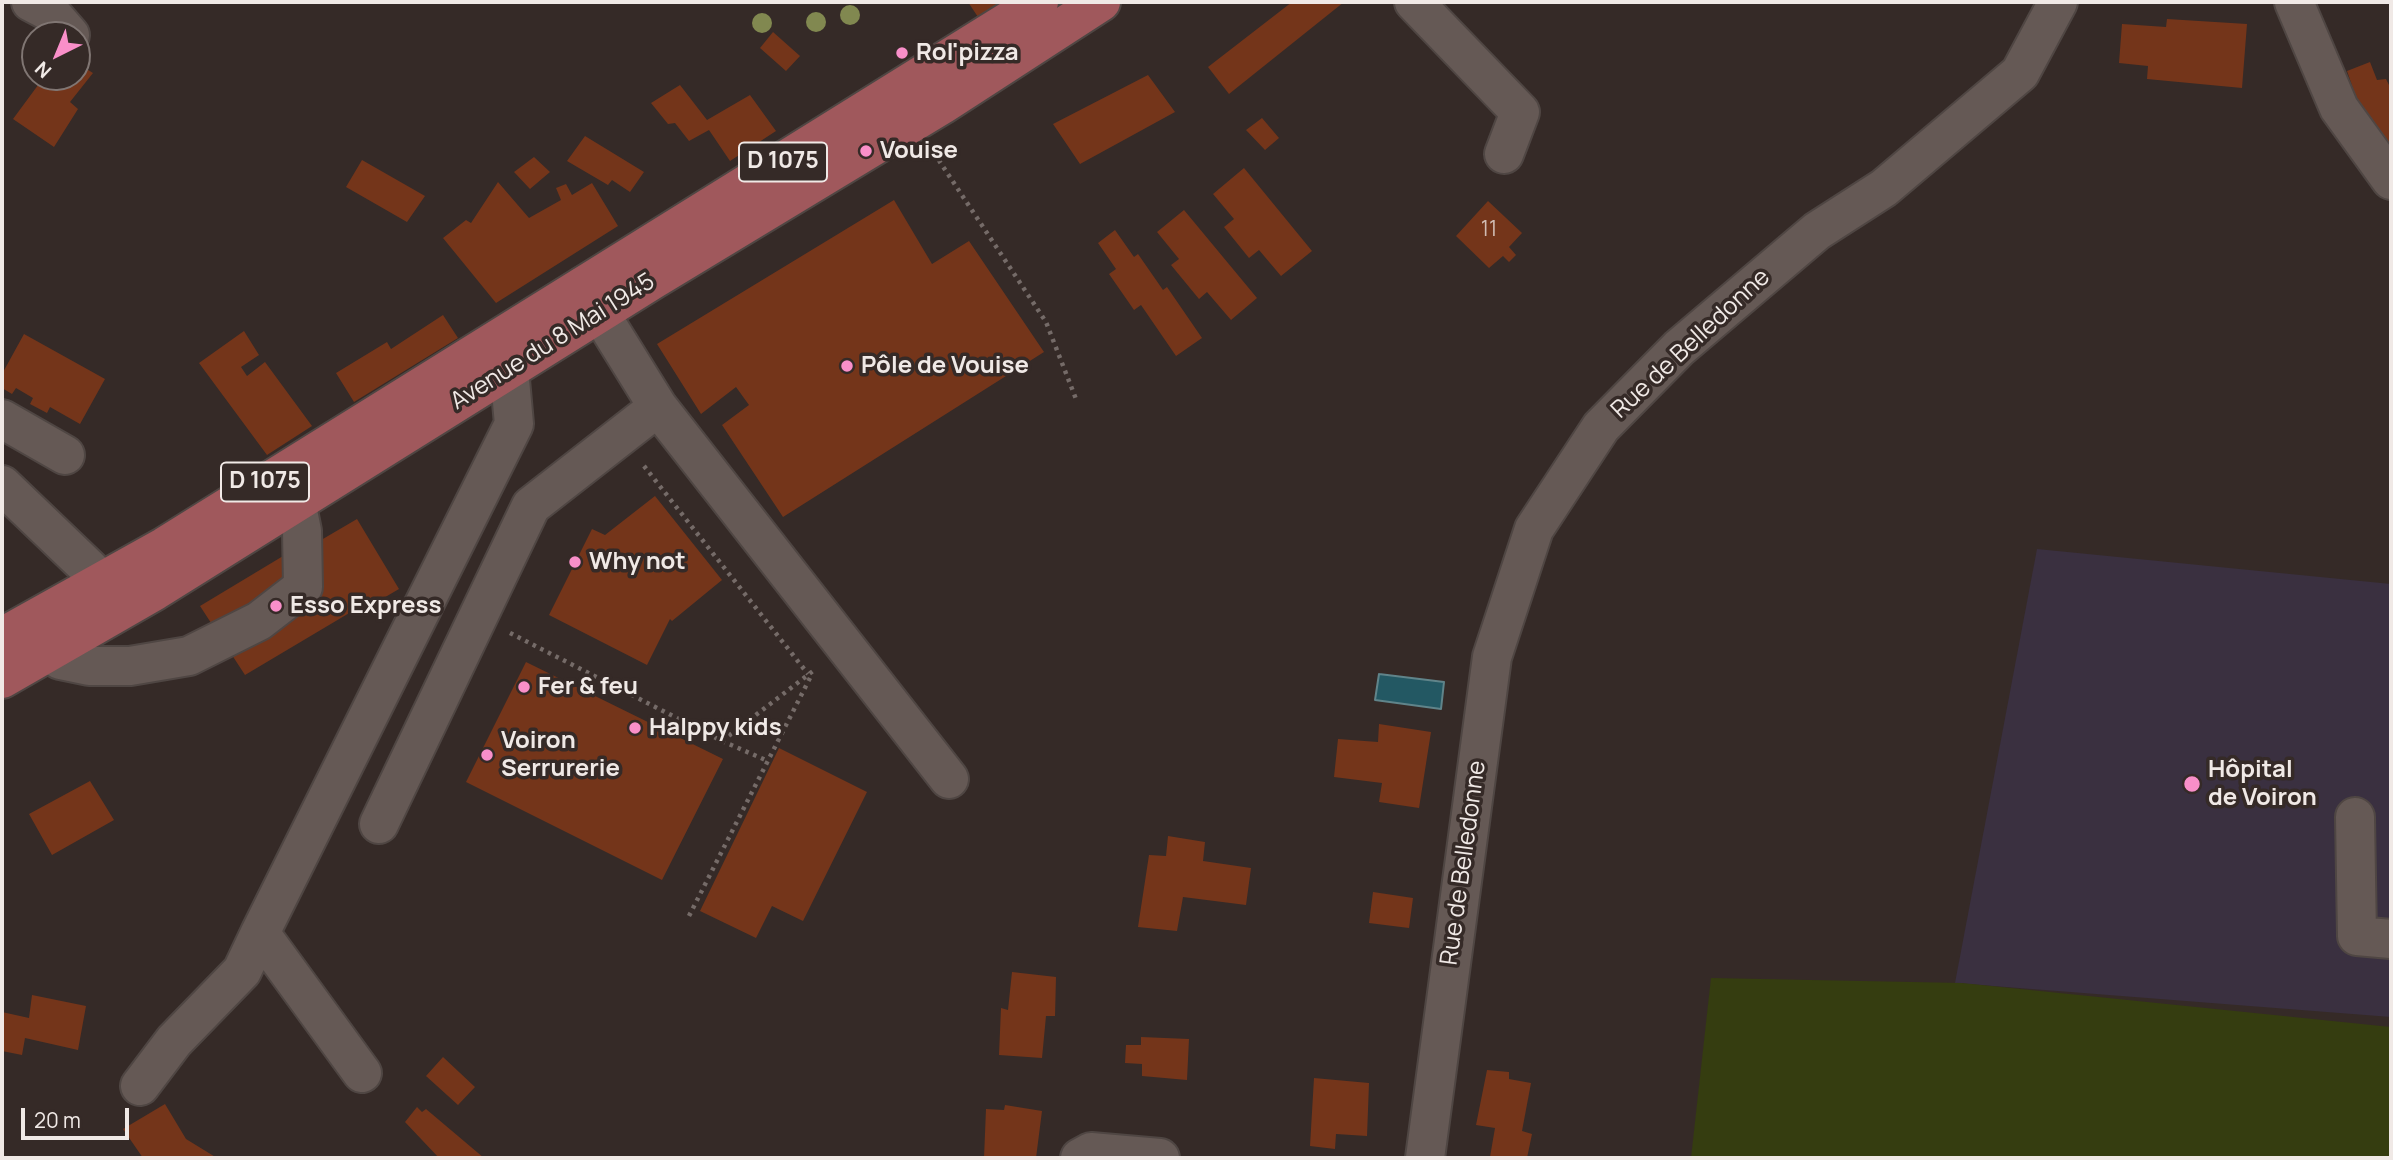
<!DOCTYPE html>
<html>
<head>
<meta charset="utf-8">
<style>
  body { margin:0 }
  #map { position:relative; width:2393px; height:1160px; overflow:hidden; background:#352a27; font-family:Manrope,sans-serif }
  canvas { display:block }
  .frame { position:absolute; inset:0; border:4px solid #f0e9e6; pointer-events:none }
  .north { position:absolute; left:21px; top:21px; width:70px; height:70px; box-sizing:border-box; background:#352a27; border:2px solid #807673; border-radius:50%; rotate:223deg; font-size:19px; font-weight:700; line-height:28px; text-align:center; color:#f0e9e6 }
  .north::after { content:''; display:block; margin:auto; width:24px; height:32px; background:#f98fc9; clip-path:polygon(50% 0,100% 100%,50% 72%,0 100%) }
  .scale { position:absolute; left:21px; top:1108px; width:108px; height:32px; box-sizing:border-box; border:4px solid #f0e9e6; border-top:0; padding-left:9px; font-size:21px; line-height:24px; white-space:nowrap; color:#f0e9e6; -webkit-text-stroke:5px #352a27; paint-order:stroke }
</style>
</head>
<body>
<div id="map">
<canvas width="2393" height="1160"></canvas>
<div class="frame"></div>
<div class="north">N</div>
<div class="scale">20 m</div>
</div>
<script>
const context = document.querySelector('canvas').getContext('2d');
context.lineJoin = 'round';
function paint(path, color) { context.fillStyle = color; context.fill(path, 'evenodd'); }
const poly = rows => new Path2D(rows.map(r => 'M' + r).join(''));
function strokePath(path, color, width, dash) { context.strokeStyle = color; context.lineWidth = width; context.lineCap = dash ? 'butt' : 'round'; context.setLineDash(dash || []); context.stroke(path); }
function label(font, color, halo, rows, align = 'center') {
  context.font = font + ' Manrope,sans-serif'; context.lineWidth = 7; context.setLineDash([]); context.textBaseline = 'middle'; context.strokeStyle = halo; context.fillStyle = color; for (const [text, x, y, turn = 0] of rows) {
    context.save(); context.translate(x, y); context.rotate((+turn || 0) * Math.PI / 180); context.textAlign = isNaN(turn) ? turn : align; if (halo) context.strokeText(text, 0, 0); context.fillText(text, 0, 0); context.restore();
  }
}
paint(poly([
  [2037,549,2391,584,2391,1017,1955,983]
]), '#3a3040');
paint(poly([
  [1711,978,1962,983,2391,1027,2391,1158,1691,1158]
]), '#353d10');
const water = poly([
  [1379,674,1444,682,1441,709,1375,700,1379,674]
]);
paint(water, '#235863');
strokePath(water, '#60848a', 2);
paint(poly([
  [968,2,1001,2,978,17],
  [1292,2,1344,2,1229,94,1208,67],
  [2167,19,2247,24,2242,88,2147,79,2148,66,2119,63,2122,24,2166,27],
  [773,32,800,56,786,71,760,48],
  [2370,62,2377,80,2386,79,2391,89,2391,157,2359,106,2347,71],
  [77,63,93,73,70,102,78,109,54,147,13,119,44,77,77,77],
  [1148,75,1175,112,1080,164,1053,124],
  [680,85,707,120,750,95,776,131,730,161,709,130,689,141,675,123,668,124,651,103],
  [1262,118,1279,138,1265,150,1246,130],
  [585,136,644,172,630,192,612,180,608,185,567,161],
  [534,157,550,172,530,189,514,172],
  [362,160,425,196,407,222,346,187],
  [1244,168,1312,251,1281,276,1259,250,1249,258,1224,227,1234,219,1213,194],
  [498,182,529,218,561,200,556,188,566,184,572,195,592,183,618,226,496,303,443,238,466,220,471,223],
  [894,200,932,264,969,241,1044,352,783,517,722,425,749,405,736,387,701,414,657,344],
  [1488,201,1522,233,1509,247,1516,255,1509,262,1503,256,1489,268,1456,236],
  [1184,210,1257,298,1231,320,1207,292,1199,299,1171,265,1179,259,1157,232],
  [1115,230,1134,257,1138,254,1163,290,1167,287,1202,338,1176,356,1141,305,1134,310,1109,274,1116,269,1098,243],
  [443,315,458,338,354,402,336,373,387,342,391,349],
  [244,331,259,355,241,367,247,376,265,362,312,426,267,455,199,363],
  [24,334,105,379,80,424,50,407,47,413,30,404,33,398,16,388,12,394,2,388,2,374],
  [655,496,722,580,672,621,670,619,647,665,549,615,592,529,605,535],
  [357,519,399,589,358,613,356,609,245,675,200,606,313,538,316,543],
  [526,662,723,759,662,880,466,782],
  [1379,724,1431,732,1419,808,1379,802,1382,783,1334,777,1338,739,1378,742],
  [779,748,867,792,803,921,772,906,756,938,700,911],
  [90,781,114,820,52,855,29,814],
  [1168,836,1205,842,1203,861,1251,868,1246,905,1183,897,1177,931,1138,927,1149,855,1166,856],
  [1373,892,1413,898,1409,928,1369,923],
  [1012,972,1056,977,1055,1016,1046,1016,1042,1058,999,1055,1001,1008,1008,1010],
  [32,995,86,1006,78,1050,25,1038,22,1055,2,1051,2,1012,29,1018],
  [1141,1037,1189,1039,1187,1080,1142,1076,1142,1064,1125,1063,1126,1045,1141,1045],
  [443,1057,475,1087,458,1105,426,1076],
  [1487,1070,1509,1072,1509,1079,1531,1083,1522,1131,1532,1134,1527,1158,1490,1157,1495,1128,1476,1125],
  [1314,1078,1369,1083,1367,1136,1336,1134,1335,1149,1310,1146],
  [165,1104,186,1139,217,1158,143,1158,123,1129],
  [1005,1105,1042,1111,1036,1158,984,1158,986,1109,1004,1110],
  [417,1107,422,1112,426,1109,484,1158,439,1158,405,1122]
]), '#74351a');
const minor = poly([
  [31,2,50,12,70,35],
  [1414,2,1520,112,1504,154],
  [2294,2,2339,108,2391,180],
  [583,286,658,407,949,779],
  [2,419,65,455],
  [2,485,100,579,117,609],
  [49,652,60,660,89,666,130,666,189,656,259,621,303,587,302,531,296,501],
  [2355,817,2357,936,2391,939],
  [379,824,531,506,658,407],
  [362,1073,260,933,514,424,509,369],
  [140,1086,174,1041,242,971,260,933],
  [1080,1158,1091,1152,1160,1158],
  [1425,1158,1492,657,1534,529,1601,427,1679,348,1817,231,1884,188,2020,73,2058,2]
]);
const major = poly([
  [2,637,165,546,1039,2],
  [2,679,155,591,653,280,942,105,1101,2]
]);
strokePath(minor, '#4f4643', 42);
strokePath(major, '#4f4643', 42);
strokePath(poly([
  [934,153,1046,322,1076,399],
  [644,466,808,674],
  [510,633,722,741,813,671],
  [722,741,768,761],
  [689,916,812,674]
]), '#756b68', 4.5, [3.5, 5]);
strokePath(minor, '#655955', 38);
strokePath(major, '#a0585c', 38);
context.fillStyle = '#818850';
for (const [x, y] of [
  [850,15],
  [816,22],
  [762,23]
]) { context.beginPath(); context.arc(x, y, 10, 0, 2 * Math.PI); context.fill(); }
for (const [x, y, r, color] of [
  [902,53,7,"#f98fc9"],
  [866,151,7,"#f98fc9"],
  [847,366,7,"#f98fc9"],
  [575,562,7,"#f98fc9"],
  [276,606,7,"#f98fc9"],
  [524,687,7,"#f98fc9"],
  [635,728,7,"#f98fc9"],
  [487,755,7,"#f98fc9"],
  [2192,784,9,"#f98fc9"]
]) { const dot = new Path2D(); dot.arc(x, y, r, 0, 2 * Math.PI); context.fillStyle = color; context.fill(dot); strokePath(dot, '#352a27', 2.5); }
label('21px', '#d1bcb3', null, [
  ["11",1489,230]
]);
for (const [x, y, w] of [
  [783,162,88],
  [265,482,88]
]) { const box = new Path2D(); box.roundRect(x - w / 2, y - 19.5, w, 39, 5); context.fillStyle = '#352a27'; context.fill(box); strokePath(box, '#f0e9e6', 2); }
label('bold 23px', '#f0e9e6', null, [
  ["D 1075",783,162],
  ["D 1075",265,482]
]);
label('bold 24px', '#f0e9e6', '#352a27', [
  ["Rol'pizza",916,53],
  ["Vouise",880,151],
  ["Pôle de Vouise",861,366],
  ["Why not",589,562],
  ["Esso Express",290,606],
  ["Fer & feu",538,687],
  ["Halppy kids",649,728],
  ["Voiron",501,741],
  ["Serrurerie",501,769],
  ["Hôpital",2208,770],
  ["de Voiron",2208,798]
], 'left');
label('24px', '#f0e9e6', '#352a27', [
  ["Avenue du 8 Mai 1945",553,342,-32],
  ["Rue de Belledonne",1691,344,-43],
  ["Rue de Belledonne",1464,863,-82]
]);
</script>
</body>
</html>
